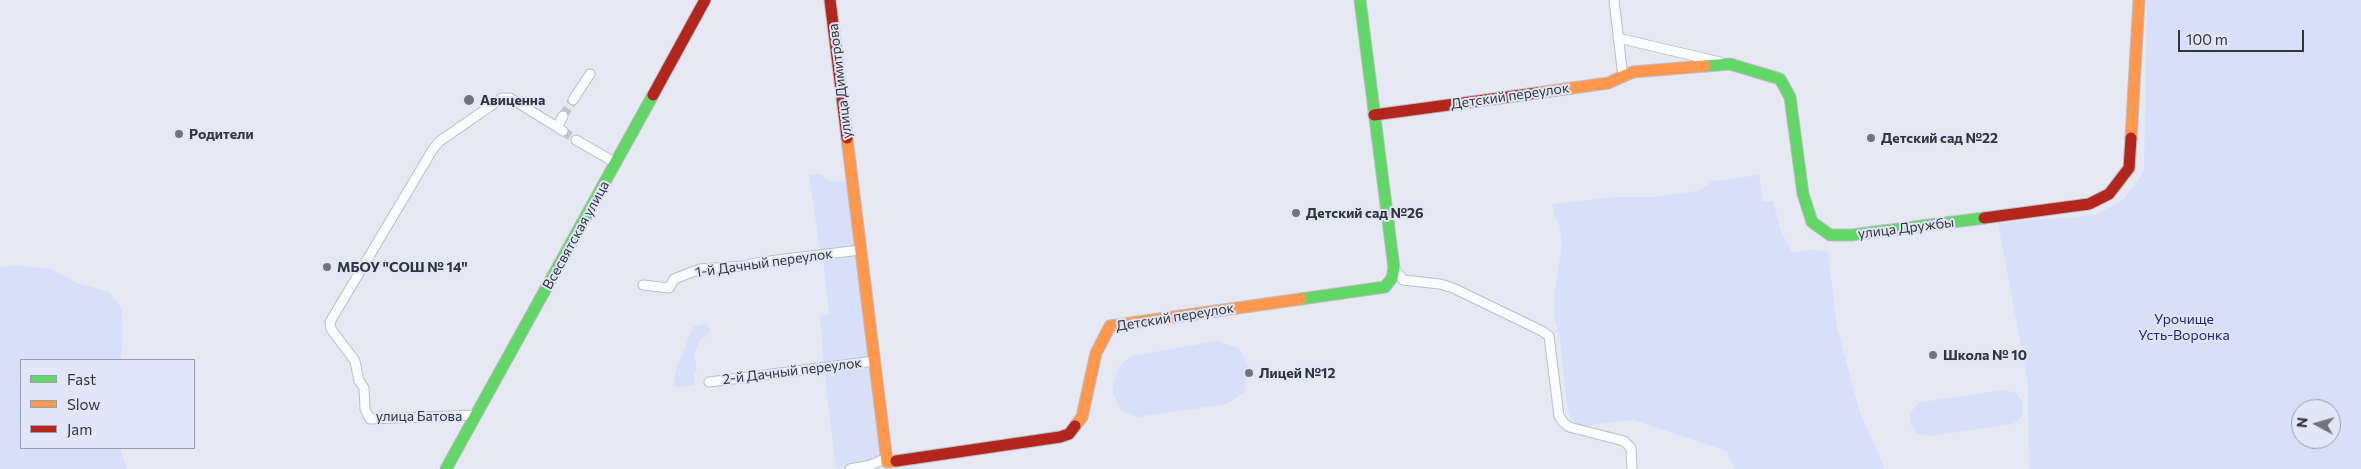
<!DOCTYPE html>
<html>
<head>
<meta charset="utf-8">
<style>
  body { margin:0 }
  #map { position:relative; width:2361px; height:469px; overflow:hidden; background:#e6e9f3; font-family:Commissioner,sans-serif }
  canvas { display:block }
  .legend { position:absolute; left:20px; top:359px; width:175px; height:90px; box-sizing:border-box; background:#e1e6f8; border:1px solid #9b9fad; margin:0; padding:6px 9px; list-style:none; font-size:15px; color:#33353c }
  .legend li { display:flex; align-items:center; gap:10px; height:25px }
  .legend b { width:25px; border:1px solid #9b9fad }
  .north { position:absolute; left:2291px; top:399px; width:50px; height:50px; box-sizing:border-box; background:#e1e6f8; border:1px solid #9b9fad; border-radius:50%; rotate:276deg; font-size:14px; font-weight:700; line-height:20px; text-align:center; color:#33353c }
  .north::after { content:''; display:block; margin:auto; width:18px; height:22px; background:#72747c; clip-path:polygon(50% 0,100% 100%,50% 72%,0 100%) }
  .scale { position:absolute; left:2178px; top:30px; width:126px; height:22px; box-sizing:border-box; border:2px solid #33353c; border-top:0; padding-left:6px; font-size:15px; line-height:18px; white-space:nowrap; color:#33353c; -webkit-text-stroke:4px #e1e6f8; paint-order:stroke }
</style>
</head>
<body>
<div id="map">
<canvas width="2361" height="469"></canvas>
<ul class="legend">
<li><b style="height:6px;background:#63d668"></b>Fast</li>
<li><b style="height:6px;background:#ff974d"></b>Slow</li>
<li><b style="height:6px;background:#b3261e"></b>Jam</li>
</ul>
<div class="north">N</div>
<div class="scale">100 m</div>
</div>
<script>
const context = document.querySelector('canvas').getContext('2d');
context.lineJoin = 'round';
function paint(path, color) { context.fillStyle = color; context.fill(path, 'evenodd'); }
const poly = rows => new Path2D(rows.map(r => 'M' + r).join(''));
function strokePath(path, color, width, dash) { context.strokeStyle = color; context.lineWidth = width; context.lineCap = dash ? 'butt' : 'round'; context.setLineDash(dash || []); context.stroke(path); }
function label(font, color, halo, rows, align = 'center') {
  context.font = font + ' Commissioner,sans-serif'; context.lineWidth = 4; context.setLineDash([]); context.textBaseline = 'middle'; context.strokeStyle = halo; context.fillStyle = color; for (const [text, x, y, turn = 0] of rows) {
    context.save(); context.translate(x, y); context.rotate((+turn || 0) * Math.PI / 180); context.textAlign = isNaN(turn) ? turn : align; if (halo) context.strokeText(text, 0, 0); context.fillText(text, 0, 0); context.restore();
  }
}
paint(poly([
  [2147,0,2361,0,2361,469,2029,469,2028,383,1998,223,2096,215,2125,198,2144,172],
  [2301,409,2331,409,2331,439,2301,439],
  [820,174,830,181,847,182,855,242,852,247,820,250,809,175],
  [1759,175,1763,201,1773,201,1781,232,1792,252,1813,250,1828,252,1837,328,1860,413,1885,469,1734,469,1727,451,1634,420,1582,426,1570,419,1566,398,1560,337,1554,316,1555,289,1562,245,1559,224,1554,215,1552,204,1615,197,1652,197,1699,191,1713,181],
  [853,253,858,258,869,355,867,359,824,365,820,316,829,314,823,257],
  [15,265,51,269,79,284,109,292,121,308,123,324,121,360,21,360,21,448,120,448,127,469,0,469,0,268],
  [706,324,710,330,707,336,701,338,694,354,697,370,694,373,695,384,680,387,673,385,676,370,693,327],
  [1217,341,1239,348,1249,367,1244,392,1227,404,1137,417,1121,410,1112,390,1118,368,1131,356],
  [870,364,881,457,873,461,836,468,824,370],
  [2004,390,2016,393,2023,403,2022,416,2013,424,1929,436,1918,434,1911,425,1910,414,1916,405,1921,402]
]), '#d8dff8');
strokePath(poly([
  [563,116,573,100],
  [563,131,576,140]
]), '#c2c5ce', 9, [9, 4.5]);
const street = poly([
  [1614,0,1623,77],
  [1618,38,1720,62],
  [573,100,590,74],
  [563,131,557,127,563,116],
  [576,140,616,163],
  [1394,268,1403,280,1440,284,1453,288,1542,331,1549,336,1559,416,1563,422,1569,427,1624,441,1631,448,1632,469],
  [643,285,669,288,674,279,700,269,743,266,761,262,860,250],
  [709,382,875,361],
  [476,415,370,419,365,409,364,388,359,381,355,361,331,329,330,322,433,149,440,141,502,98,510,98,557,127],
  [850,469,871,465,886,458]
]);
const fast = poly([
  [1705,66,1730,64,1780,79,1790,97,1803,194,1812,222,1830,235,1852,235,1984,218],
  [1301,299,1385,287,1392,278,1394,268,1360,0],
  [446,469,653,95]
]);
const slow = poly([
  [1537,93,1608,83,1633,72,1705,66],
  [847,138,887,462,896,461],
  [2131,138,2139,0],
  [1075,426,1082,417,1096,353,1110,326,1301,299]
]);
const jam = poly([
  [830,0,847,138],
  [653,95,705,0],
  [1374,115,1537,93],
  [1984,218,2089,204,2109,194,2129,168,2131,138],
  [896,461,1060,437,1069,434,1075,426]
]);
strokePath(street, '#bcbec5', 11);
strokePath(fast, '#bcbec5', 13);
strokePath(slow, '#bcbec5', 13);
strokePath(jam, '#bcbec5', 13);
strokePath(street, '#fbfcfd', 9);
strokePath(fast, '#63d668', 11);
strokePath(slow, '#ff974d', 11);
strokePath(jam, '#b3261e', 11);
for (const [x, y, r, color] of [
  [469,100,6,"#72747c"],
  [179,134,5,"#72747c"],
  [1871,138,5,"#72747c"],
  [1296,213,5,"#72747c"],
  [327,267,5,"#72747c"],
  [1933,355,5,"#72747c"],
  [1249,373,5,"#72747c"]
]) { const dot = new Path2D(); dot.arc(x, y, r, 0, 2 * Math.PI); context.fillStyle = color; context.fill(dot); strokePath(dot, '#e1e6f8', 2); }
label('14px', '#33353c', '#e1e6f8', [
  ["улица Димитрова",840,81,-97],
  ["Детский переулок",1510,96,-8],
  ["улица Дружбы",1906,228,-7],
  ["Всесвятская улица",576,235,-61],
  ["1-й Дачный переулок",764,263,-8],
  ["Детский переулок",1175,317,-9],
  ["2-й Дачный переулок",792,371,-7],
  ["улица Батова",419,416]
]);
label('bold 14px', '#33353c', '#e1e6f8', [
  ["Авиценна",480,100],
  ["Родители",189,134],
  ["Детский сад №22",1881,138],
  ["Детский сад №26",1306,213],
  ["МБОУ \"СОШ № 14\"",337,267],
  ["Школа № 10",1943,355],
  ["Лицей №12",1259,373]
], 'left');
label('14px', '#22247f', '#e1e6f8', [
  ["Урочище",2184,319],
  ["Усть-Воронка",2184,335]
]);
</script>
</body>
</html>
